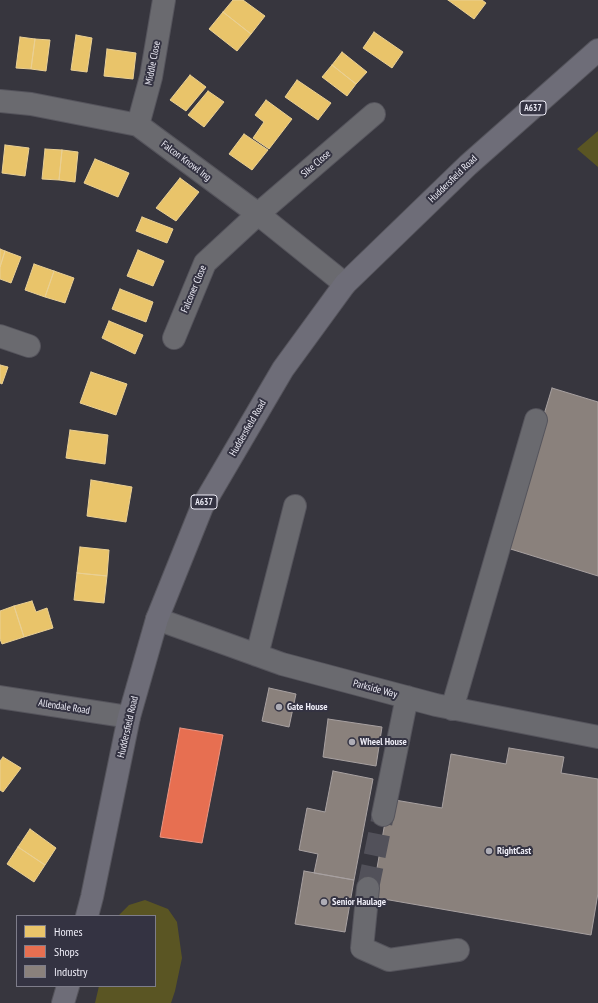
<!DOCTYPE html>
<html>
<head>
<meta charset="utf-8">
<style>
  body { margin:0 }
  #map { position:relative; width:598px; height:1003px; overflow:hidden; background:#37363e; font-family:"PT Sans Narrow",sans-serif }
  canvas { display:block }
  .legend { position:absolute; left:16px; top:915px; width:140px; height:72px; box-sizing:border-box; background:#343342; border:1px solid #7e7d8a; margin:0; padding:5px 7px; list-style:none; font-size:12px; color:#eeedf7 }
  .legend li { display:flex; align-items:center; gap:8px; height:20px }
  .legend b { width:20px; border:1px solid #7e7d8a }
</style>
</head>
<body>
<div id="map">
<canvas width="598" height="1003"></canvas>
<ul class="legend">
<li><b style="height:11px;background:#e9c46a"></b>Homes</li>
<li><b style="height:11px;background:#e76f51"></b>Shops</li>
<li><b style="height:11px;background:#8a817c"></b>Industry</li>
</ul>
</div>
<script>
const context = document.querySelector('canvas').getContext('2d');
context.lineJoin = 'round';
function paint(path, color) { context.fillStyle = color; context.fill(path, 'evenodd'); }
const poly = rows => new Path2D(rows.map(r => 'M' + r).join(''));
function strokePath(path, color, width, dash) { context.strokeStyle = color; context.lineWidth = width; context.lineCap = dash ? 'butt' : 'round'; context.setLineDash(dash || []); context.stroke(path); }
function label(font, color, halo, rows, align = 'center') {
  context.font = font + ' "PT Sans Narrow",sans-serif'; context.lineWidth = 4; context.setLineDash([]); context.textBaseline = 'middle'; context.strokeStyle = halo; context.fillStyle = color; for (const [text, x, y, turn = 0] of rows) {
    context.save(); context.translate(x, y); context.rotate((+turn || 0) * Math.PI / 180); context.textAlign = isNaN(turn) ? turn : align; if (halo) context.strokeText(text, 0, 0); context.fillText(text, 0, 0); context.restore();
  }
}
paint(poly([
  [598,131,598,167,577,149],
  [145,900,168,909,177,922,182,958,175,991,171,1003,95,1003,99,986,155,986,155,916,118,916,129,905]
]), '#5a5523');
const homes = poly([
  [233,0,243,0,265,16,251,34,223,12,233,0],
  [448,0,482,0,486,3,474,19,448,0],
  [223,12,251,34,237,51,209,29,223,12],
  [374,32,403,52,392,68,363,48,374,32],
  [76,35,92,38,87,72,71,70,76,35],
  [20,37,35,39,31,69,16,68,20,37],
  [35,39,50,40,46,71,31,69,35,39],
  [107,49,136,53,133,79,104,76,107,49],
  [342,52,367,72,356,84,332,65,342,52],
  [332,65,356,84,347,96,322,77,332,65],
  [190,75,206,87,186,111,170,100,190,75],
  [297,80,331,103,318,120,285,97,297,80],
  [208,91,224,102,204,127,188,115,208,91],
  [266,100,292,119,269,149,253,138,264,122,255,115,266,100],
  [244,134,268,150,252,170,229,154,244,134],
  [5,145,29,148,25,176,2,173,5,145],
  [45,149,62,150,59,180,42,179,45,149],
  [62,150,78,152,75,182,59,180,62,150],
  [95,159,129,173,118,197,84,183,95,159],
  [180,178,199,192,176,221,156,208,180,178],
  [142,217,173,229,167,243,136,231,142,217],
  [0,249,5,251,0,267,0,249],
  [138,250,164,261,153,286,127,276,138,250],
  [5,251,21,257,11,283,0,279,0,267,5,251],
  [34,264,54,271,45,297,25,290,34,264],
  [54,271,74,278,65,303,45,297,54,271],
  [120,289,153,302,146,322,112,309,120,289],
  [109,321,143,335,135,354,102,338,109,321],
  [0,365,8,367,2,384,0,383,0,365],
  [91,372,127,384,116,415,80,403,91,372],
  [70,430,108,435,105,464,66,458,70,430],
  [91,480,132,487,126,522,87,516,91,480],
  [80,547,109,550,107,576,77,573,80,547],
  [77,573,107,576,104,603,74,600,77,573],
  [32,601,36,612,47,608,53,628,24,637,14,606,32,601],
  [14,606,24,637,2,644,0,639,0,611,14,606],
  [3,757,21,768,3,792,0,790,0,761,3,757],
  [30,829,56,848,45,865,18,847,30,829],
  [18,847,45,865,34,882,7,864,18,847]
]);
paint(homes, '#e9c46a');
strokePath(homes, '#ead094', 1);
const shops = poly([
  [180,728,223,735,202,843,160,837,180,728]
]);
paint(shops, '#e76f51');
strokePath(shops, '#e99583', 1);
const industry = poly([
  [552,388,598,402,598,576,504,547,552,388],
  [269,688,296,694,289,727,262,721,269,688],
  [328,719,382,727,376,766,323,757,328,719],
  [509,748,564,757,561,773,598,779,598,893,591,935,372,897,389,799,442,808,451,754,506,764,509,748],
  [333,771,373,779,354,880,314,873,318,854,299,850,307,808,325,812,333,771],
  [304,871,354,880,345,932,295,924,304,871]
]);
paint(industry, '#8a817c');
strokePath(industry, '#a8a1a1', 1);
strokePath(poly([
  [368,888,383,815]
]), '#52515a', 22, [22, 11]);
const minor = poly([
  [0,101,31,104,138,125,258,214,345,284],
  [138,125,151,77,164,0],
  [0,336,29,346],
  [174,338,205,263,258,214,374,114],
  [157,619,282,664,436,705,598,737],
  [257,655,295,506],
  [0,697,129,717],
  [452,709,536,420],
  [383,815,407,697],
  [368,888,362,948,389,960,458,950]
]);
const highway = poly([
  [87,916,92,897,129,717,157,619,202,507,283,369,345,284,468,165,598,50],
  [63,1003,68,986]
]);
strokePath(minor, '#55545c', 24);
strokePath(highway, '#55545c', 24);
strokePath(minor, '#6a6a6f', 22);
strokePath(highway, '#6e6d78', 22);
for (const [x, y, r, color] of [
  [279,707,4,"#aeadb6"],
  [352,742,4,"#aeadb6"],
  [489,851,4,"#aeadb6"],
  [324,902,4,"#aeadb6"]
]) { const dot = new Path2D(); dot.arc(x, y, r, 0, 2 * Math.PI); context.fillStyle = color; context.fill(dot); strokePath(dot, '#343342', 1.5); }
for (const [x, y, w] of [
  [533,108,26],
  [204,502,26]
]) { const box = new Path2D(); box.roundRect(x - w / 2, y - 7, w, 14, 3); context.fillStyle = '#343342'; context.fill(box); strokePath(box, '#eeedf7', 1); }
label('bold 9px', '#eeedf7', null, [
  ["A637",533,108],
  ["A637",204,502]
]);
label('10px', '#eeedf7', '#343342', [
  ["Middle Close",153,63,-79],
  ["Falcon Knowl Ing",186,161,37],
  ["Sike Close",316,164,-41],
  ["Huddersfield Road",453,179,-44],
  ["Falconer Close",194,289,-67],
  ["Huddersfield Road",248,428,-60],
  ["Parkside Way",375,689,15],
  ["Allendale Road",64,707,9],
  ["Huddersfield Road",128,727,-77]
]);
label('bold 10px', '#eeedf7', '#343342', [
  ["Gate House",287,707],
  ["Wheel House",360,742],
  ["RightCast",497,851],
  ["Senior Haulage",332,902]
], 'left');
</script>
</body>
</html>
